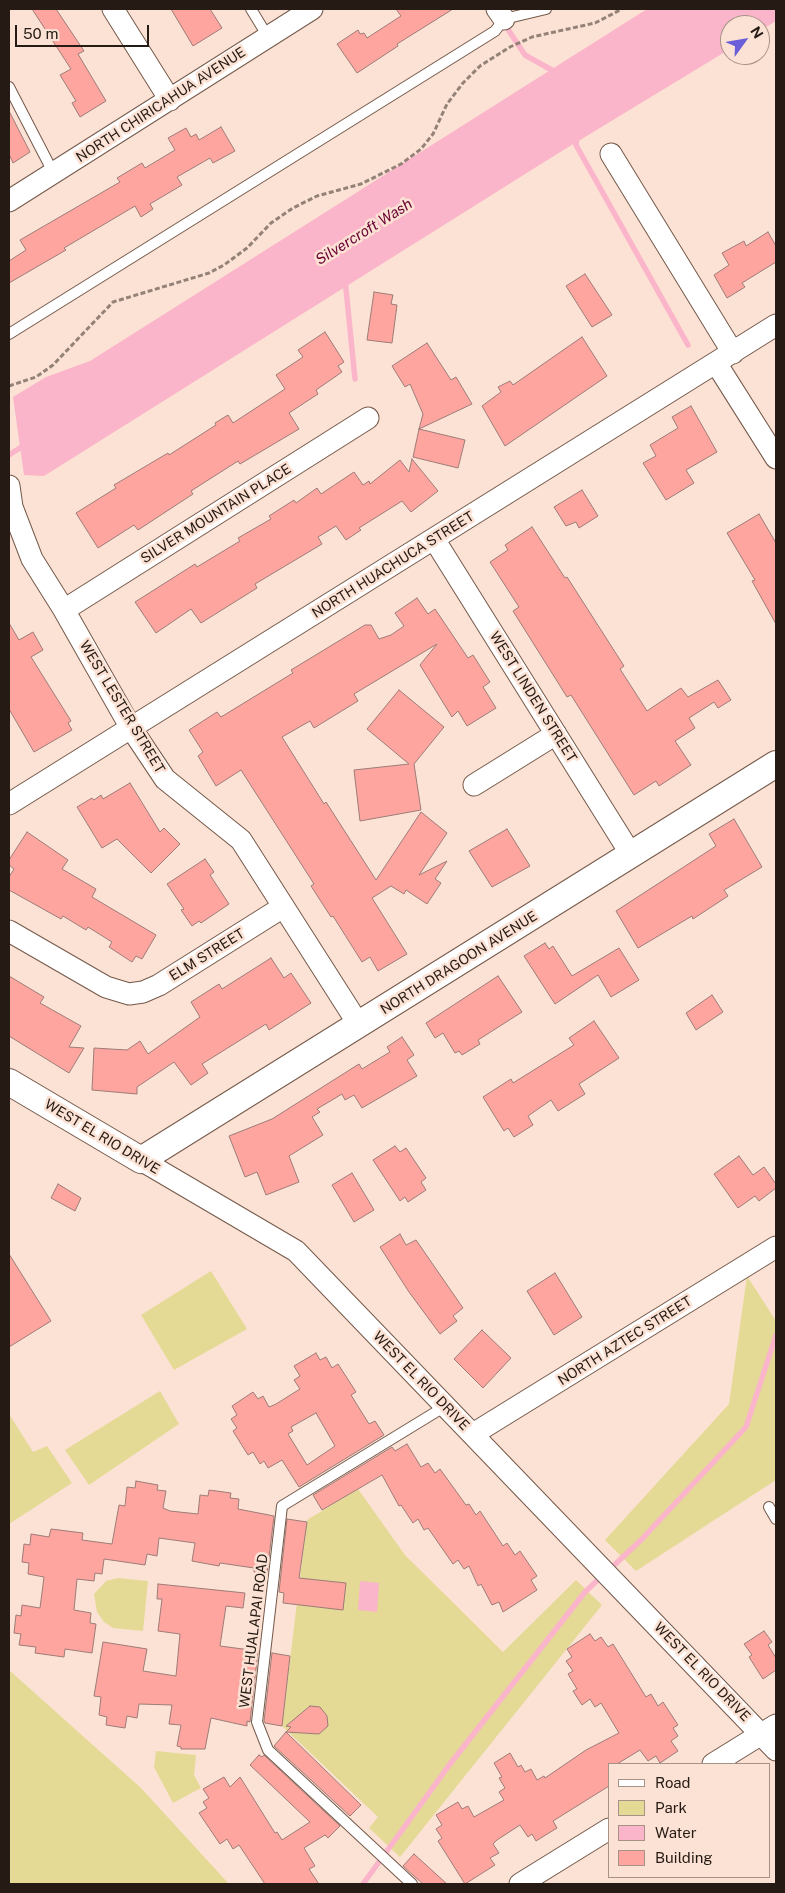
<!DOCTYPE html>
<html>
<head>
<meta charset="utf-8">
<style>
  body { margin:0 }
  #map { position:relative; width:785px; height:1893px; overflow:hidden; background:#fce2d4; font-family:"Public Sans",sans-serif }
  canvas { display:block }
  .frame { position:absolute; inset:0; border:10px solid #251a14; pointer-events:none }
  .legend { position:absolute; left:608px; top:1763px; width:162px; height:115px; box-sizing:border-box; background:#fce2d4; border:1px solid #a69287; margin:0; padding:6px 9px; list-style:none; font-size:15px; color:#251a14 }
  .legend li { display:flex; align-items:center; gap:10px; height:25px }
  .legend b { width:25px; border:1px solid #a69287 }
  .north { position:absolute; left:720px; top:15px; width:50px; height:50px; box-sizing:border-box; background:#fce2d4; border:1px solid #a69287; border-radius:50%; rotate:58deg; font-size:14px; font-weight:700; line-height:20px; text-align:center; color:#251a14 }
  .north::after { content:''; display:block; margin:auto; width:18px; height:22px; background:#6b5ed8; clip-path:polygon(50% 0,100% 100%,50% 72%,0 100%) }
  .scale { position:absolute; left:15px; top:25px; width:134px; height:22px; box-sizing:border-box; border:2px solid #251a14; border-top:0; padding-left:6px; font-size:15px; line-height:18px; white-space:nowrap; color:#251a14; -webkit-text-stroke:4px #fce2d4; paint-order:stroke }
</style>
</head>
<body>
<div id="map">
<canvas width="785" height="1893"></canvas>
<div class="frame"></div>
<ul class="legend">
<li><b style="height:6px;background:#fff"></b>Road</li>
<li><b style="height:14px;background:#e4da96"></b>Park</li>
<li><b style="height:14px;background:#fbb5ca"></b>Water</li>
<li><b style="height:14px;background:#fda59e"></b>Building</li>
</ul>
<div class="north">N</div>
<div class="scale">50 m</div>
</div>
<script>
const context = document.querySelector('canvas').getContext('2d');
context.lineJoin = 'round';
function paint(path, color) { context.fillStyle = color; context.fill(path, 'evenodd'); }
const poly = rows => new Path2D(rows.map(r => 'M' + r).join(''));
function strokePath(path, color, width, dash) { context.strokeStyle = color; context.lineWidth = width; context.lineCap = dash ? 'butt' : 'round'; context.setLineDash(dash || []); context.stroke(path); }
function label(font, color, halo, rows, align = 'center') {
  context.font = font + ' "Public Sans",sans-serif'; context.lineWidth = 5; context.setLineDash([]); context.textBaseline = 'middle'; context.strokeStyle = halo; context.fillStyle = color; for (const [text, x, y, turn = 0] of rows) {
    context.save(); context.translate(x, y); context.rotate((+turn || 0) * Math.PI / 180); context.textAlign = isNaN(turn) ? turn : align; if (halo) context.strokeText(text, 0, 0); context.fillText(text, 0, 0); context.restore();
  }
}
paint(poly([
  [211,1271,247,1329,174,1370,141,1315],
  [747,1276,776,1321,776,1480,636,1571,605,1540,729,1404],
  [160,1391,179,1424,89,1485,65,1450],
  [9,1414,33,1452,47,1446,72,1483,9,1524],
  [358,1489,405,1555,503,1652,576,1580,602,1605,400,1857,369,1828,378,1817,282,1726,307,1520],
  [118,1578,148,1581,143,1631,113,1628,104,1622,97,1612,94,1594,106,1581],
  [9,1670,141,1788,229,1884,9,1884],
  [156,1751,196,1755,194,1775,201,1788,173,1803,154,1767]
]), '#e4da96');
paint(poly([
  [647,9,776,9,776,21,760,31,760,25,730,25,730,49,557,154,44,476,24,475,13,397,46,377,90,361],
  [360,1581,379,1583,377,1612,358,1610]
]), '#fbb5ca');
strokePath(poly([
  [509,31,525,55,557,73],
  [577,136,576,145,688,345],
  [345,279,355,379],
  [9,455,26,444],
  [609,1570,642,1539,746,1427,776,1335],
  [363,1884,450,1764,585,1592,602,1576]
]), '#fbb5ca', 5.5);
const building = poly([
  [32,9,56,9,84,51,78,54,106,101,80,117,72,103,76,101,60,75,71,69,32,9],
  [171,9,210,9,222,28,193,46,171,9],
  [396,9,453,9,397,44,398,46,357,73,337,44,358,30,360,34,364,33,367,38,401,16,396,9],
  [9,111,30,152,13,163,9,154,9,111],
  [221,127,235,151,213,163,210,158,177,177,182,185,150,204,153,209,141,217,135,206,64,248,66,250,9,283,9,261,26,250,20,240,120,182,117,178,142,163,145,168,175,150,168,138,186,128,191,137,196,134,199,140,221,127],
  [768,232,776,246,776,262,742,283,745,287,727,298,714,275,729,265,722,253,744,241,746,246,768,232],
  [585,274,612,315,592,327,566,286,585,274],
  [374,292,393,295,391,304,397,305,392,343,367,340,374,292],
  [325,332,344,362,338,366,342,372,316,390,318,394,289,413,299,429,240,464,238,461,191,491,193,494,138,530,134,525,98,548,76,513,116,488,114,485,168,453,169,455,216,425,215,423,228,415,233,423,285,389,276,375,303,357,298,350,325,332],
  [582,337,607,376,505,446,482,406,501,392,498,387,510,381,513,385,582,337],
  [427,343,451,380,456,377,472,404,419,429,423,414,410,384,405,387,392,366,427,343],
  [691,406,717,452,686,470,694,483,666,500,643,463,656,456,650,445,678,428,672,417,691,406],
  [419,429,465,440,458,468,413,457,419,429],
  [412,459,438,491,411,512,402,501,359,528,361,530,346,540,336,526,318,537,322,544,255,584,257,588,201,623,191,609,156,633,135,602,195,564,197,567,240,541,238,538,271,519,269,516,294,500,296,503,317,488,321,494,354,472,363,485,369,481,370,484,400,460,409,472,412,459],
  [582,490,598,516,579,528,576,522,566,526,554,507,582,490],
  [759,514,776,543,776,624,752,581,755,580,727,533,759,514],
  [532,527,565,578,567,577,624,666,620,669,647,711,681,688,688,697,718,680,731,700,718,708,714,702,689,718,695,728,675,741,691,765,659,786,656,781,634,795,571,695,567,697,513,611,519,607,490,562,508,550,505,545,532,527],
  [417,598,428,614,435,609,468,658,473,655,490,682,483,687,496,708,467,726,458,711,452,717,420,665,437,644,354,694,358,701,314,728,310,721,282,737,324,804,326,802,376,880,421,812,447,833,419,875,447,861,435,879,441,883,427,904,406,890,404,894,391,886,372,898,407,954,378,971,370,957,362,962,333,916,331,917,311,886,314,884,241,770,216,786,198,756,203,752,189,730,217,712,221,717,293,673,291,670,365,625,371,625,379,639,391,635,404,626,395,613,417,598],
  [9,623,19,640,33,632,43,650,31,657,71,721,68,723,72,730,34,752,9,709,9,623],
  [399,690,444,727,414,764,421,810,360,821,354,770,409,764,367,729,399,690],
  [130,783,160,832,164,828,180,844,151,873,117,839,102,848,77,807,92,798,94,800,101,795,103,799,130,783],
  [734,819,762,867,724,890,728,896,693,919,692,916,638,948,616,911,716,846,709,834,734,819],
  [507,829,530,866,492,887,469,851,507,829],
  [27,832,68,860,62,869,96,889,92,897,156,935,142,959,136,956,132,962,109,947,112,942,88,927,86,930,63,916,61,919,9,890,9,877,14,869,9,865,9,860,27,832],
  [205,859,214,872,210,875,229,904,201,923,199,921,192,926,181,910,184,909,167,884,205,859],
  [545,943,549,949,553,946,572,976,619,948,639,980,611,997,598,975,555,1004,524,956,545,943],
  [271,958,284,978,291,973,311,1003,269,1030,266,1024,202,1064,208,1073,191,1085,174,1062,137,1087,137,1094,92,1090,94,1048,127,1050,140,1041,148,1054,200,1017,191,1002,219,984,222,989,271,958],
  [9,976,44,997,40,1003,81,1026,69,1047,84,1048,69,1073,9,1036,9,976],
  [498,976,522,1012,478,1040,480,1044,462,1055,459,1051,455,1053,443,1033,435,1038,426,1023,498,976],
  [712,995,723,1012,696,1030,686,1013,712,995],
  [594,1021,619,1058,579,1084,585,1094,558,1111,551,1100,528,1116,533,1125,514,1137,508,1128,504,1131,483,1097,511,1079,513,1083,574,1045,569,1038,594,1021],
  [402,1037,414,1055,407,1060,417,1076,362,1108,354,1095,345,1100,342,1094,317,1109,320,1112,312,1117,323,1135,289,1156,299,1182,266,1195,257,1172,245,1177,229,1136,272,1119,359,1064,362,1069,390,1052,387,1047,402,1037],
  [395,1146,400,1152,406,1148,426,1178,421,1182,426,1190,408,1202,405,1197,400,1201,373,1160,395,1146],
  [739,1156,753,1175,764,1167,776,1184,776,1188,759,1201,755,1196,738,1208,714,1174,739,1156],
  [352,1173,374,1210,354,1222,332,1185,352,1173],
  [58,1184,81,1198,75,1211,51,1198,58,1184],
  [400,1234,406,1245,416,1240,463,1308,453,1316,457,1321,440,1334,409,1292,380,1247,400,1234],
  [9,1254,51,1321,9,1347,9,1254],
  [555,1273,582,1317,554,1335,527,1291,555,1273],
  [482,1330,511,1358,483,1388,454,1359,482,1330],
  [316,1353,320,1360,326,1357,332,1368,338,1364,356,1392,351,1395,369,1424,375,1421,384,1435,299,1487,282,1460,268,1468,264,1461,260,1464,253,1452,248,1455,233,1431,237,1428,231,1419,237,1415,232,1406,253,1392,258,1399,263,1396,269,1407,276,1404,300,1389,294,1380,300,1376,294,1366,316,1353],
  [316,1413,335,1446,307,1465,288,1434,293,1431,291,1427,316,1413],
  [407,1444,421,1467,428,1463,435,1473,440,1469,466,1505,469,1504,476,1515,480,1511,503,1546,507,1543,515,1555,520,1551,537,1576,531,1580,537,1590,503,1612,499,1602,492,1605,481,1584,478,1586,469,1566,464,1569,458,1560,453,1564,428,1528,424,1530,418,1519,413,1523,401,1505,399,1506,382,1475,322,1510,313,1495,392,1447,395,1451,407,1444],
  [136,1481,158,1485,157,1490,166,1491,163,1508,170,1511,198,1514,200,1495,208,1496,209,1490,231,1493,230,1498,239,1499,238,1509,274,1516,267,1574,254,1572,254,1568,220,1563,219,1566,192,1561,195,1543,159,1538,157,1556,147,1554,145,1565,104,1559,102,1574,95,1573,94,1581,77,1579,74,1610,91,1613,90,1623,96,1624,92,1653,65,1649,64,1657,35,1653,36,1647,19,1645,21,1634,14,1633,16,1615,21,1616,22,1605,40,1608,44,1577,28,1574,29,1563,22,1562,24,1544,30,1545,31,1534,49,1537,51,1529,83,1533,82,1540,112,1544,119,1505,125,1506,127,1487,135,1488,136,1481],
  [287,1519,307,1522,299,1578,346,1583,343,1610,283,1603,284,1593,279,1592,287,1519],
  [158,1584,245,1593,243,1608,226,1606,220,1646,258,1651,250,1722,247,1721,247,1726,211,1718,205,1749,181,1749,181,1747,177,1746,181,1725,169,1724,172,1705,139,1704,137,1718,127,1716,125,1728,106,1725,107,1717,99,1715,101,1697,94,1696,103,1642,147,1649,143,1671,176,1676,180,1634,158,1631,162,1599,157,1599,158,1584],
  [764,1631,772,1642,768,1645,776,1658,776,1670,763,1679,749,1657,752,1655,744,1644,764,1631],
  [590,1634,595,1641,601,1637,608,1647,613,1644,646,1697,651,1694,658,1706,663,1702,678,1725,673,1728,678,1736,671,1741,678,1751,660,1763,656,1756,648,1761,640,1750,617,1764,609,1764,609,1786,553,1821,557,1828,536,1841,532,1834,528,1837,520,1825,497,1840,493,1844,499,1853,490,1858,495,1865,465,1884,438,1841,442,1838,436,1829,442,1825,436,1815,458,1802,462,1809,468,1806,474,1817,504,1800,499,1792,505,1788,499,1778,502,1777,494,1763,510,1753,518,1767,521,1765,525,1772,531,1769,537,1780,544,1776,545,1778,586,1750,619,1733,601,1703,595,1707,590,1699,582,1705,573,1691,577,1689,568,1674,573,1671,566,1661,572,1657,567,1649,590,1634],
  [272,1653,290,1656,282,1726,265,1723,264,1721,272,1653],
  [310,1706,320,1707,327,1716,328,1726,319,1734,286,1732,291,1727,286,1726,310,1706],
  [286,1732,361,1805,350,1816,274,1746,286,1732],
  [259,1755,262,1757,264,1755,340,1826,328,1838,325,1835,304,1848,315,1866,309,1869,319,1884,265,1884,239,1845,233,1849,227,1839,220,1844,199,1813,207,1808,203,1802,209,1798,203,1789,224,1777,230,1787,240,1777,275,1833,277,1832,282,1840,310,1822,250,1765,259,1755],
  [414,1854,447,1884,423,1884,403,1866,414,1854]
]);
paint(building, '#fda59e');
strokePath(building, '#9d7b78', 1);
const service = poly([
  [251,9,268,37],
  [9,87,54,174],
  [9,334,495,31,504,19,546,9],
  [769,1507,776,1519],
  [412,1884,268,1750,257,1722,282,1506,444,1407]
]);
const minor = poly([
  [113,9,170,100],
  [497,9,504,19],
  [611,154,733,353],
  [9,201,312,9],
  [716,363,776,458],
  [9,486,12,507,32,559,64,610,131,728,165,779,241,840,359,1025],
  [434,539,632,856],
  [64,610,368,418],
  [474,785,556,734],
  [9,804,776,325],
  [9,931,106,987,129,994,143,992,159,985,283,907],
  [141,1160,296,1251,776,1750],
  [473,1434,776,1247],
  [713,1764,776,1725],
  [520,1884,609,1829]
]);
const tertiary = poly([
  [9,1082,141,1160,776,764]
]);
strokePath(service, '#74594a', 12);
strokePath(minor, '#74594a', 23);
strokePath(tertiary, '#74594a', 28);
strokePath(poly([
  [9,386,36,377,53,365,113,302,209,273,224,265,247,248,271,223,293,208,317,196,361,184,401,164,421,149,433,134,447,104,463,83,480,66,510,47,532,37,595,23,622,9]
]), '#948177', 3, [5, 2.5]);
strokePath(service, '#fff', 10);
strokePath(minor, '#fff', 21);
strokePath(tertiary, '#fff', 26);
label('14px', '#251a14', '#fce2d4', [
  ["NORTH CHIRICAHUA AVENUE",161,105,-33],
  ["SILVER MOUNTAIN PLACE",216,514,-32],
  ["NORTH HUACHUCA STREET",393,565,-32],
  ["WEST LINDEN STREET",533,697,58],
  ["WEST LESTER STREET",122,707,59],
  ["ELM STREET",207,955,-32],
  ["NORTH DRAGOON AVENUE",459,963,-32],
  ["WEST EL RIO DRIVE",102,1137,31],
  ["NORTH AZTEC STREET",625,1341,-32],
  ["WEST EL RIO DRIVE",421,1381,46],
  ["WEST HUALAPAI ROAD",254,1631,-83],
  ["WEST EL RIO DRIVE",702,1672,46]
]);
label('italic 15px', '#603', '#fce2d4', [
  ["Silvercroft Wash",364,232,-32]
]);
</script>
</body>
</html>
